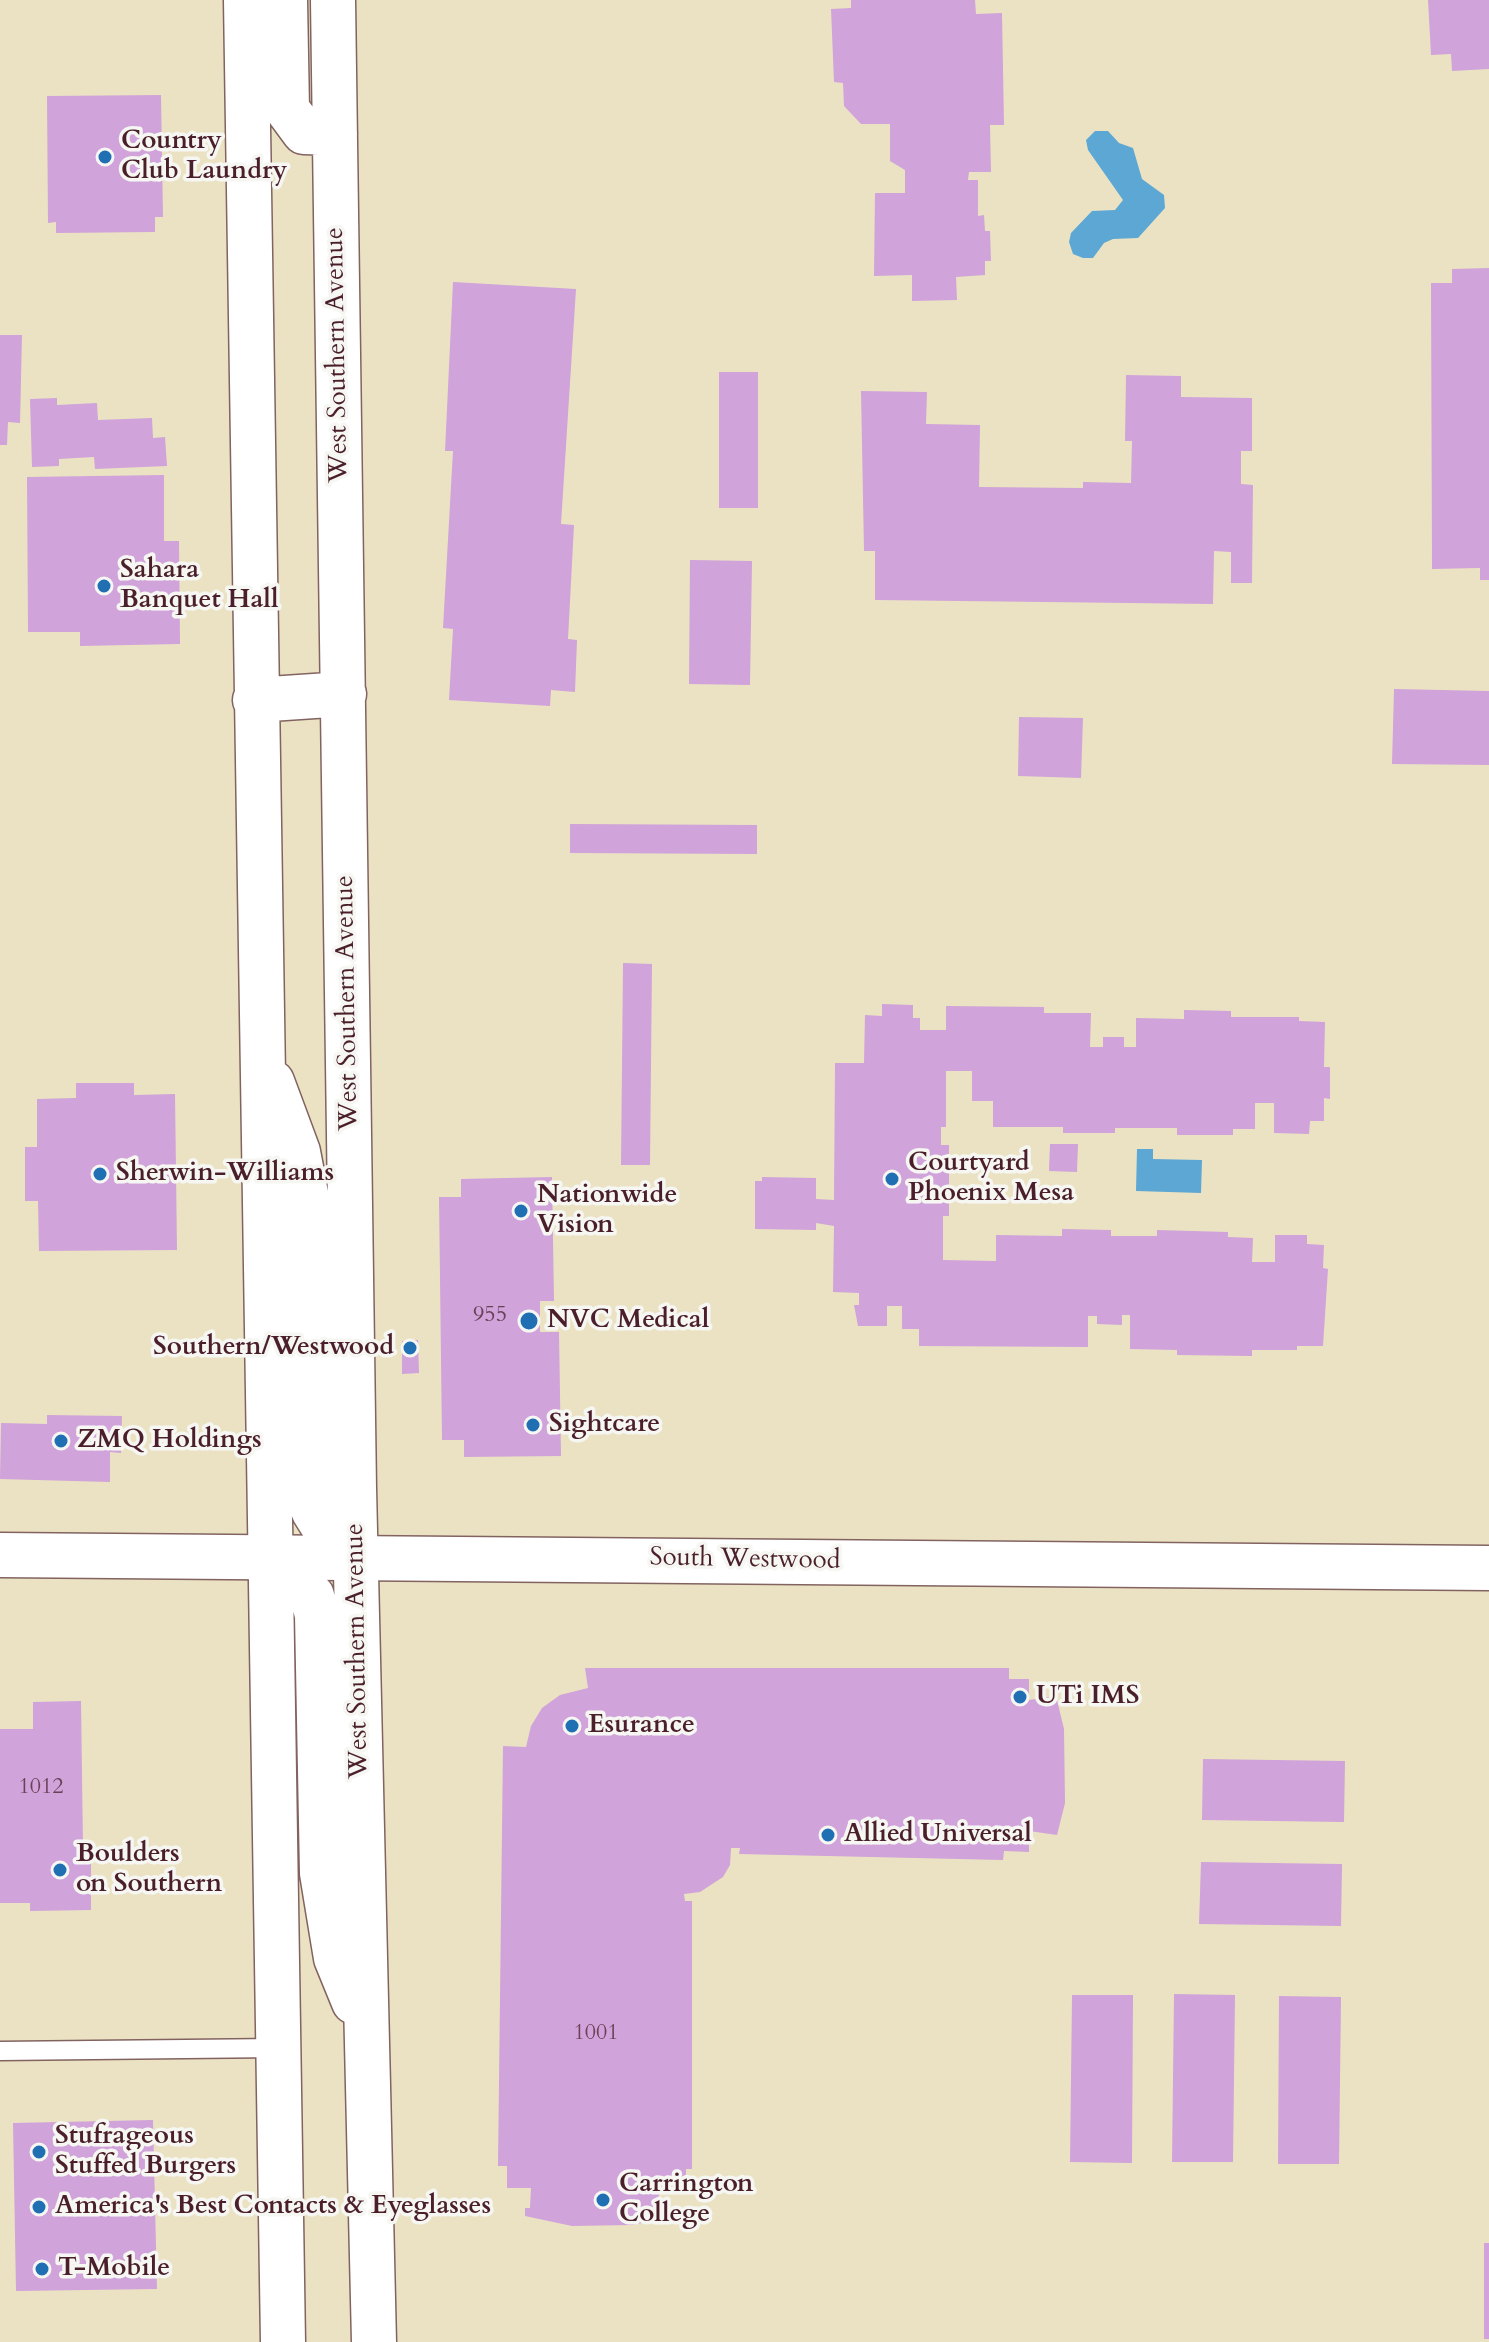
<!DOCTYPE html>
<html>
<head>
<meta charset="utf-8">
<style>
  body { margin:0 }
  canvas { display:block; background:#eae2c3 }
</style>
</head>
<body>
<canvas width="1489" height="2342"></canvas>
<script>
const context = document.querySelector('canvas').getContext('2d');
context.lineJoin = 'round';
function paint(path, color) { context.fillStyle = color; context.fill(path, 'evenodd'); }
const poly = rows => new Path2D(rows.map(r => 'M' + r).join(''));
function strokePath(path, color, width, dash) { context.strokeStyle = color; context.lineWidth = width; context.lineCap = dash ? 'butt' : 'round'; context.setLineDash(dash || []); context.stroke(path); }
function label(font, color, halo, rows, align = 'center') {
  context.font = font + ' Cardo,serif'; context.lineWidth = 7; context.setLineDash([]); context.textBaseline = 'middle'; context.strokeStyle = halo; context.fillStyle = color; for (const [text, x, y, turn = 0] of rows) {
    context.save(); context.translate(x, y); context.rotate((+turn || 0) * Math.PI / 180); context.textAlign = isNaN(turn) ? turn : align; if (halo) context.strokeText(text, 0, 0); context.fillText(text, 0, 0); context.restore();
  }
}
paint(poly([
  [1095,131,1108,131,1119,143,1133,148,1142,179,1164,195,1165,208,1138,238,1113,239,1104,243,1093,258,1083,258,1073,254,1069,242,1071,233,1092,211,1115,210,1123,200,1088,150,1086,140],
  [1137,1149,1153,1149,1153,1159,1202,1160,1201,1193,1136,1191]
]), '#5da7d5');
paint(poly([
  [851,0,975,0,976,14,1002,13,1004,125,990,125,991,172,969,172,968,180,978,180,978,216,984,215,985,231,990,231,991,261,985,261,985,275,956,277,957,300,912,301,912,275,874,276,875,193,905,193,905,170,890,161,890,124,861,124,844,106,843,83,834,82,831,9,851,8],
  [1428,0,1489,0,1489,69,1452,71,1451,54,1431,55],
  [161,95,163,217,155,217,155,232,56,233,56,222,48,223,47,96],
  [1489,268,1489,580,1480,580,1480,568,1432,569,1431,283,1452,283,1452,269],
  [453,282,576,289,561,524,574,525,568,639,577,640,575,692,551,690,550,706,449,700,453,629,443,628,453,451,445,451],
  [0,335,22,335,20,423,8,422,7,445,0,445],
  [719,372,758,372,758,508,719,508],
  [1126,375,1181,376,1181,397,1252,398,1252,451,1241,451,1241,484,1253,485,1252,583,1231,583,1231,552,1214,551,1213,604,875,600,875,551,864,551,861,391,927,392,926,424,980,425,979,487,1083,488,1083,482,1131,483,1132,441,1125,441],
  [57,398,57,405,97,403,98,420,152,418,153,438,165,437,167,466,95,469,94,457,59,459,59,466,32,467,30,399],
  [164,475,164,541,179,541,180,644,80,646,80,632,28,632,27,477],
  [690,560,752,561,750,685,689,684],
  [1394,689,1489,691,1489,765,1392,764],
  [1019,717,1083,718,1081,778,1018,776],
  [570,824,757,825,757,854,570,853],
  [623,963,652,964,650,1165,621,1165],
  [882,1004,913,1005,913,1018,920,1018,920,1030,946,1030,946,1006,1044,1007,1044,1013,1091,1013,1090,1047,1103,1047,1103,1037,1124,1037,1124,1047,1136,1047,1136,1018,1184,1019,1184,1010,1231,1011,1231,1017,1299,1017,1299,1021,1325,1022,1324,1067,1330,1067,1330,1099,1324,1098,1324,1121,1310,1121,1309,1134,1274,1133,1274,1103,1255,1103,1255,1129,1233,1129,1233,1135,1177,1135,1177,1128,1115,1128,1115,1133,1063,1133,1063,1127,993,1127,993,1101,972,1101,972,1071,946,1071,946,1127,941,1127,941,1145,949,1145,949,1216,943,1216,943,1260,996,1261,996,1235,1062,1236,1062,1229,1111,1230,1111,1236,1157,1236,1157,1230,1228,1232,1228,1237,1253,1238,1252,1262,1275,1262,1275,1235,1307,1235,1307,1244,1324,1245,1323,1268,1328,1269,1323,1346,1297,1346,1297,1350,1252,1350,1252,1356,1177,1355,1177,1350,1130,1349,1130,1315,1122,1315,1122,1325,1097,1324,1097,1316,1088,1316,1088,1347,919,1346,919,1329,902,1329,902,1306,887,1306,887,1326,858,1326,854,1305,859,1305,859,1293,833,1292,834,1226,816,1223,816,1230,755,1229,755,1181,762,1181,762,1177,816,1178,816,1199,834,1200,835,1063,864,1063,865,1015,882,1016],
  [76,1083,134,1083,134,1095,175,1094,177,1250,39,1251,38,1201,25,1201,25,1147,37,1147,37,1099,76,1098],
  [1050,1144,1078,1144,1077,1172,1049,1171],
  [552,1177,554,1301,540,1301,540,1332,559,1332,561,1456,464,1457,464,1440,442,1440,439,1197,461,1197,461,1179],
  [418,1340,419,1373,402,1374,402,1341],
  [47,1415,122,1416,121,1453,110,1452,110,1482,0,1479,1,1423,47,1424],
  [585,1668,1009,1668,1009,1679,1029,1679,1029,1700,1056,1696,1064,1729,1065,1803,1057,1835,1029,1831,1029,1852,1004,1851,1003,1860,739,1854,740,1848,731,1848,730,1865,723,1877,700,1892,684,1894,685,1901,692,1901,692,2169,686,2169,686,2191,659,2191,659,2212,664,2212,664,2218,633,2225,572,2226,525,2216,525,2208,530,2208,531,2188,507,2188,507,2166,498,2166,503,1746,526,1747,531,1726,542,1708,560,1695,588,1688],
  [81,1701,83,1848,91,1847,91,1910,30,1911,30,1903,0,1903,0,1729,33,1729,33,1702],
  [1203,1759,1345,1761,1344,1822,1202,1820],
  [1201,1862,1342,1864,1341,1926,1199,1924],
  [1174,1994,1235,1995,1233,2162,1172,2162],
  [1072,1995,1133,1995,1132,2163,1070,2162],
  [1279,1996,1341,1997,1339,2164,1278,2164],
  [153,2120,157,2289,16,2291,13,2123],
  [1484,2243,1489,2243,1489,2339,1484,2339]
]), '#d0a3da');
const service = poly([
  [0,2051,278,2048]
]);
const tertiary = poly([
  [0,1555,1489,1568]
]);
const secondary = poly([
  [246,0,283,2342],
  [285,0,287,109,304,132,335,133],
  [333,0,354,1488,374,2342],
  [255,700,344,694],
  [272,1082,298,1152,306,1194,313,1510,328,1534,356,1556],
  [270,1556,312,1596,317,1615,322,1873,336,1958,354,2002]
]);
strokePath(service, '#826360', 21);
strokePath(tertiary, '#826360', 47);
strokePath(secondary, '#826360', 47);
strokePath(service, '#fff', 18);
strokePath(tertiary, '#fff', 44);
strokePath(secondary, '#fff', 44);
for (const [x, y, r, color] of [
  [105,157,8,"#1f6fb2"],
  [104,586,8,"#1f6fb2"],
  [100,1174,8,"#1f6fb2"],
  [892,1179,8,"#1f6fb2"],
  [521,1211,8,"#1f6fb2"],
  [529,1321,10,"#1f6fb2"],
  [410,1348,8,"#1f6fb2"],
  [533,1425,8,"#1f6fb2"],
  [61,1441,8,"#1f6fb2"],
  [1020,1697,8,"#1f6fb2"],
  [572,1726,8,"#1f6fb2"],
  [828,1835,8,"#1f6fb2"],
  [60,1870,8,"#1f6fb2"],
  [39,2152,8,"#1f6fb2"],
  [603,2200,8,"#1f6fb2"],
  [39,2207,8,"#1f6fb2"],
  [42,2269,8,"#1f6fb2"]
]) { const dot = new Path2D(); dot.arc(x, y, r, 0, 2 * Math.PI); context.fillStyle = color; context.fill(dot); strokePath(dot, '#f6f6f2', 3); }
label('22px', '#6c4057', null, [
  ["955",490,1316],
  ["1012",41,1788],
  ["1001",596,2034]
]);
label('bold 26px', '#4a1f2b', '#f6f6f2', [
  ["Country",121,142],
  ["Club Laundry",121,172],
  ["Sahara",120,571],
  ["Banquet Hall",120,601],
  ["Courtyard",908,1164],
  ["Phoenix Mesa",908,1194],
  ["Sherwin-Williams",116,1174],
  ["Nationwide",537,1196],
  ["Vision",537,1226],
  ["NVC Medical",547,1321],
  ["Southern/Westwood",394,1348,"right"],
  ["Sightcare",549,1425],
  ["ZMQ Holdings",77,1441],
  ["UTi IMS",1036,1697],
  ["Esurance",588,1726],
  ["Allied Universal",844,1835],
  ["Boulders",76,1855],
  ["on Southern",76,1885],
  ["Stufrageous",55,2137],
  ["Stuffed Burgers",55,2167],
  ["Carrington",619,2185],
  ["College",619,2215],
  ["America's Best Contacts & Eyeglasses",55,2207],
  ["T-Mobile",58,2269]
], 'left');
label('26px', '#4a1f2b', '#f6f6f2', [
  ["West Southern Avenue",338,355,-91],
  ["West Southern Avenue",348,1003,-91],
  ["South Westwood",745,1560,1],
  ["West Southern Avenue",358,1651,-91]
]);
</script>
</body>
</html>
